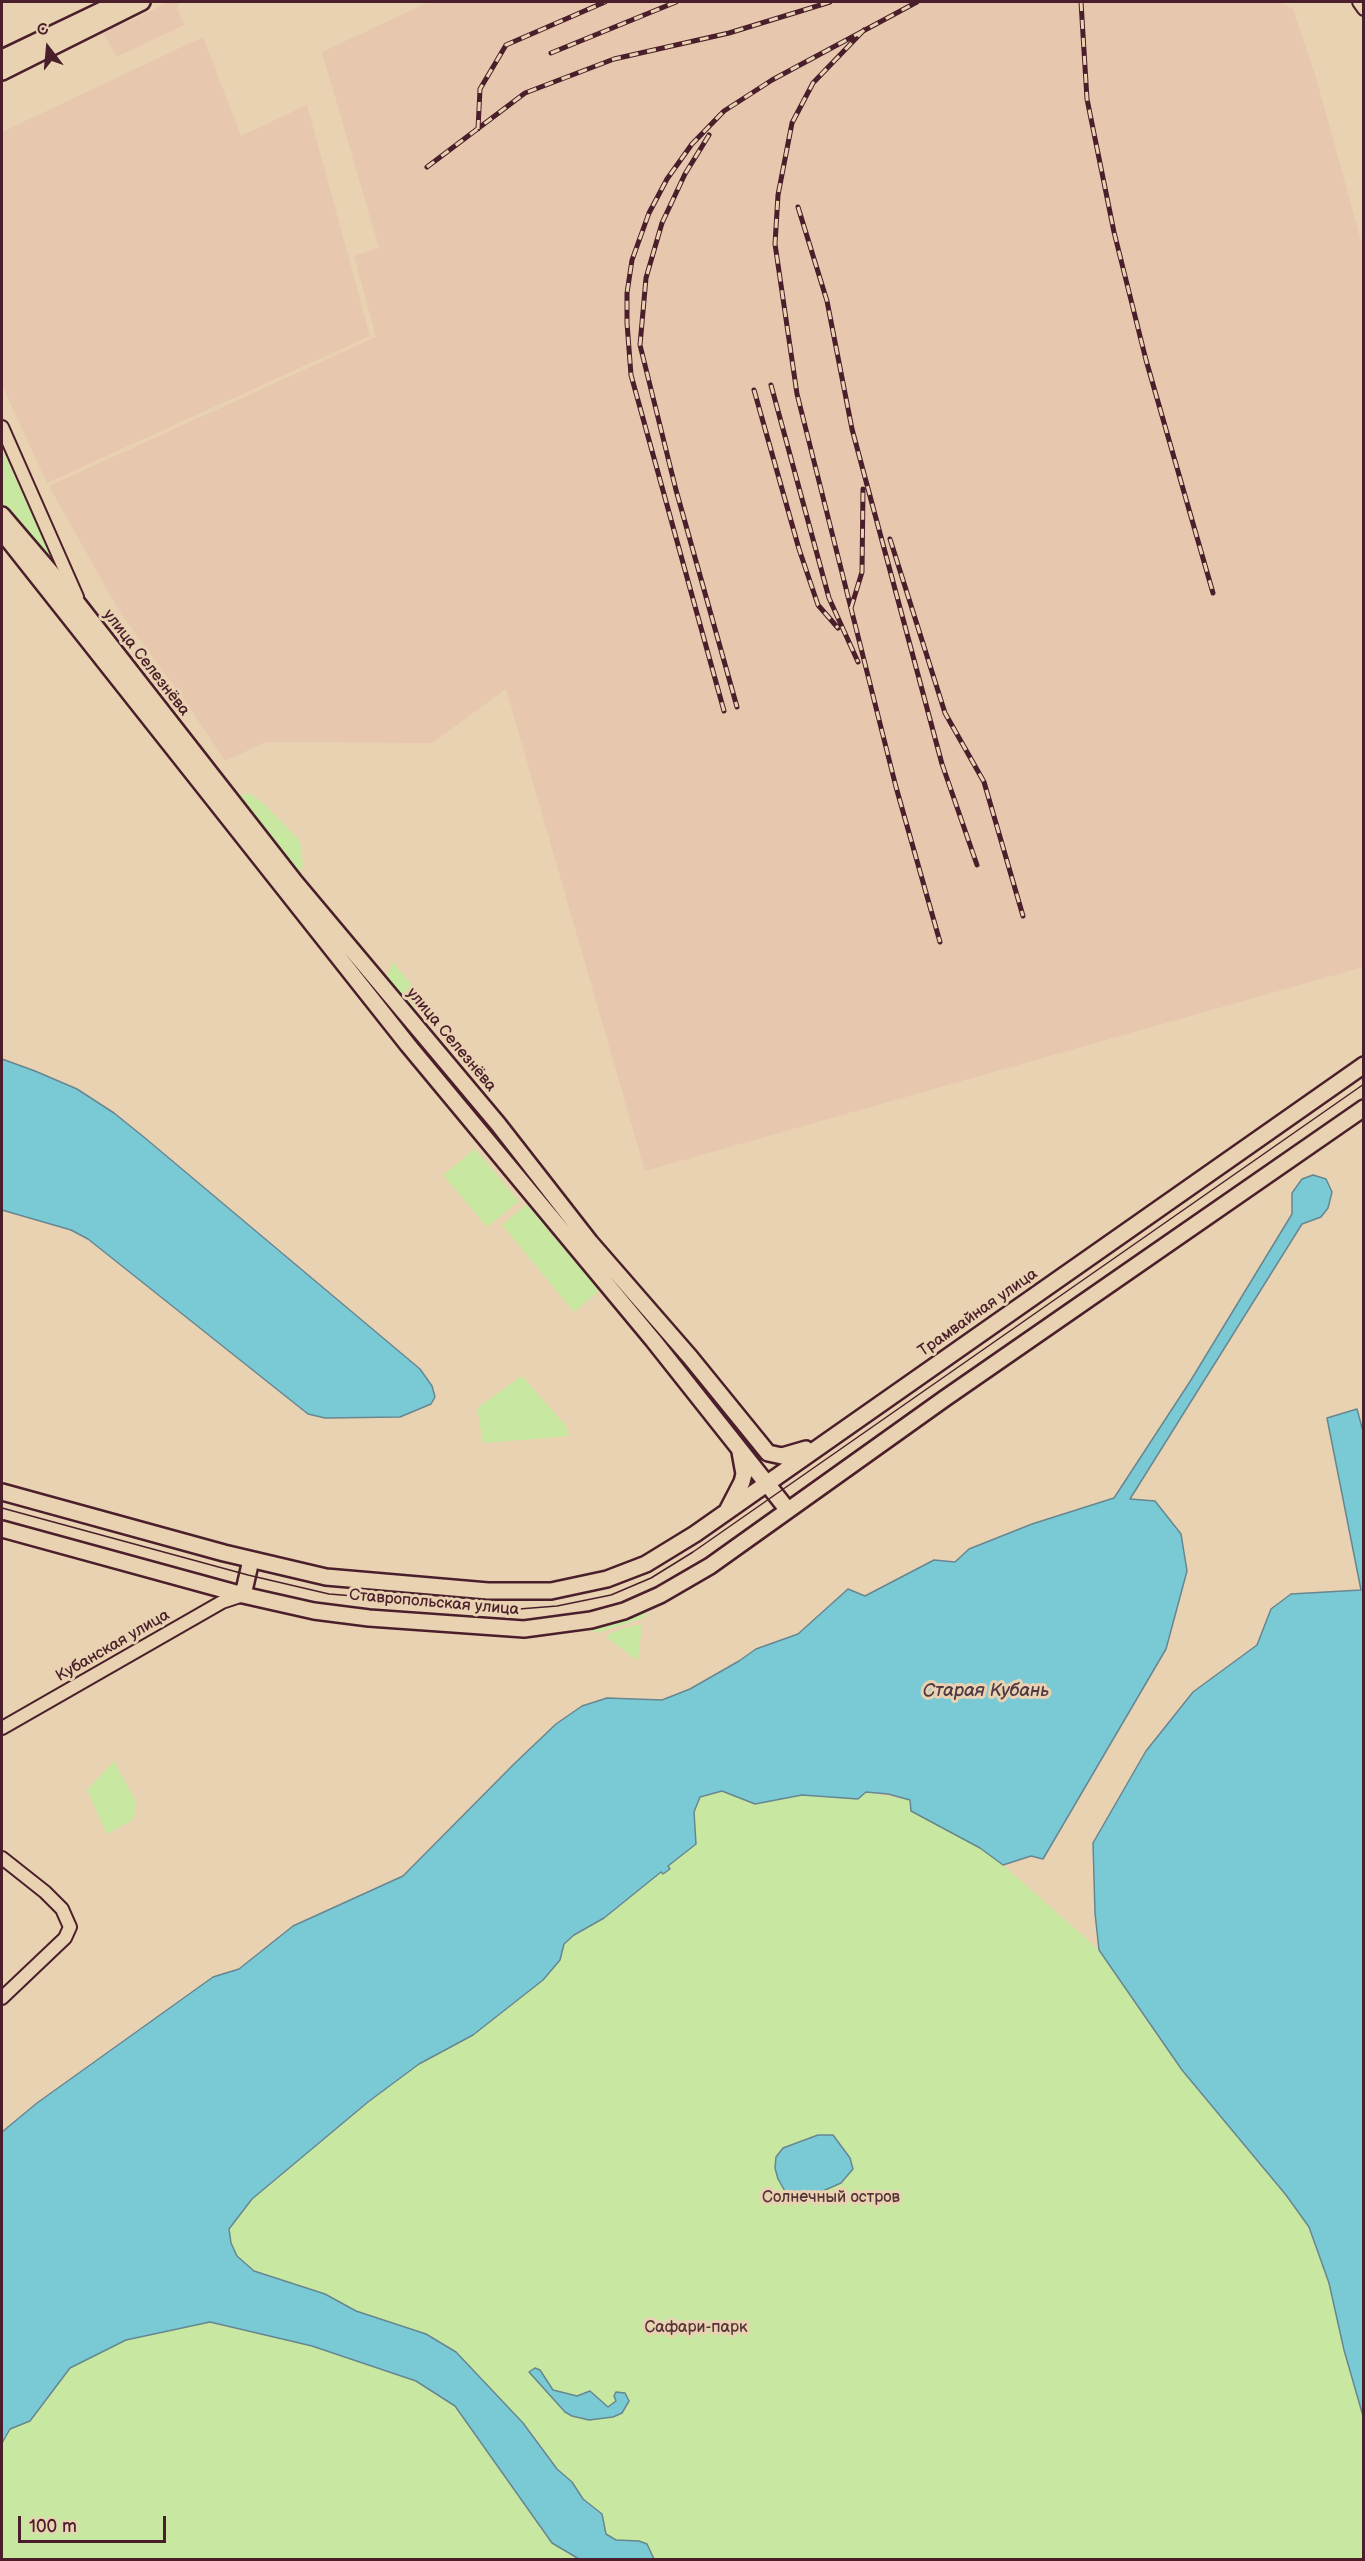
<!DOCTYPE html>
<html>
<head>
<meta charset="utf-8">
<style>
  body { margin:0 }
  #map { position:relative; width:1365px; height:2561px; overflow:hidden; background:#e8d2b1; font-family:"Balsamiq Sans",sans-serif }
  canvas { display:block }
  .frame { position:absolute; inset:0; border:3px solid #4a1f2b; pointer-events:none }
  .north { position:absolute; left:18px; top:18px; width:60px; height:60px; -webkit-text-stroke:4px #e8d2b1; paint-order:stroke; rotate:344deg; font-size:16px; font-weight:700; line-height:24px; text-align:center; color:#4a1f2b }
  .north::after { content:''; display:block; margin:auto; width:21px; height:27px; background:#4a1f2b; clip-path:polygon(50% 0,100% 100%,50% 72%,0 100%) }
  .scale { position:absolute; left:18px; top:2516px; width:148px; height:27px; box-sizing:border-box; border:3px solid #4a1f2b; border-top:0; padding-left:8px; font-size:18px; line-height:21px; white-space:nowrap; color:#4a1f2b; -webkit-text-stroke:4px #e8d2b1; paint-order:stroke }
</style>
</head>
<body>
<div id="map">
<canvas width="1365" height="2561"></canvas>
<div class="frame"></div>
<div class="north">С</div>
<div class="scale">100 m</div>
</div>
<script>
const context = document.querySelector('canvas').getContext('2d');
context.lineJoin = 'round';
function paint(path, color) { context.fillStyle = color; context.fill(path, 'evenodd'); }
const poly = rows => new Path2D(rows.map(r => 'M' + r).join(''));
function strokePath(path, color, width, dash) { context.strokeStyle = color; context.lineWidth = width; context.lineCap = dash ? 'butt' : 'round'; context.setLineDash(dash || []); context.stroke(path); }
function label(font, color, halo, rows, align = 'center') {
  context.font = font + ' "Balsamiq Sans",sans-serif'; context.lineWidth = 6; context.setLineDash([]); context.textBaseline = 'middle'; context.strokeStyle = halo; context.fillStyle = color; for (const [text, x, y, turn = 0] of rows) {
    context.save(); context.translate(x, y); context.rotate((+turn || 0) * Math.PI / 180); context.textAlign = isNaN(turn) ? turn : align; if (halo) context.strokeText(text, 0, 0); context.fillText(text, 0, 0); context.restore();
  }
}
paint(poly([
  [168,2,179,3,177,9,184,25,116,57,106,37,99,33,120,23,127,23],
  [429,2,1278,2,1293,9,1315,74,1363,248,1363,967,645,1171,506,689,432,743,266,742,225,761,181,695,122,616,49,486,376,337,354,256,379,248,322,52],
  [203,37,241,136,307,105,370,336,47,483,2,385,2,132]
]), '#e8c7af');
paint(poly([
  [2,449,57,564,55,571,2,508],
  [251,794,264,804,300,841,303,865,300,871,293,872,235,801,238,795],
  [393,962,429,1006,413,1011,386,978],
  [475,1149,519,1201,487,1227,443,1175],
  [527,1204,599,1291,574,1312,502,1225],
  [522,1376,566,1426,569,1436,483,1443,477,1408],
  [650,1607,644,1618,598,1633,582,1628],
  [635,1625,642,1625,638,1661,606,1637,613,1632],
  [114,1761,135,1800,135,1807,134,1819,107,1834,87,1790],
  [722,1791,755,1804,802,1795,858,1799,865,1792,910,1800,912,1811,980,1848,1003,1865,1099,1950,1182,2070,1286,2195,1309,2227,1329,2283,1344,2350,1363,2416,1363,2559,654,2559,647,2544,616,2540,606,2534,602,2514,583,2499,572,2482,557,2469,533,2435,426,2334,356,2311,325,2294,254,2271,237,2256,231,2243,229,2230,252,2199,368,2102,419,2064,473,2035,543,1980,560,1960,564,1944,574,1935,604,1918,694,1812,700,1797],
  [209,2322,312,2346,416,2381,455,2406,552,2543,579,2559,2,2559,2,2443,10,2429,30,2421,70,2368,126,2340]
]), '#c8e8a1');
const water = poly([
  [2,1059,35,1071,77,1089,114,1113,145,1138,420,1369,432,1386,435,1397,431,1404,400,1417,325,1418,308,1414,88,1239,71,1230,2,1210,2,1059],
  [1313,1175,1326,1179,1332,1192,1328,1208,1321,1217,1302,1224,1130,1499,1155,1501,1181,1534,1187,1571,1166,1649,1043,1859,1031,1856,1003,1865,980,1848,911,1811,910,1800,888,1794,866,1792,858,1799,802,1795,755,1804,722,1791,700,1797,694,1812,696,1844,668,1866,670,1869,663,1874,661,1872,604,1918,574,1935,564,1944,560,1960,543,1980,473,2035,419,2064,368,2102,252,2199,229,2229,231,2243,237,2256,254,2271,325,2294,356,2311,426,2334,456,2352,523,2423,557,2469,572,2482,583,2499,602,2514,606,2534,616,2540,639,2541,647,2544,654,2559,579,2559,552,2543,455,2406,416,2381,312,2346,210,2322,126,2340,70,2368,30,2421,10,2429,2,2443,2,2132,37,2103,213,1977,239,1969,293,1926,403,1876,515,1763,556,1724,582,1706,607,1698,662,1700,690,1689,739,1661,756,1649,798,1634,848,1589,865,1596,934,1560,955,1562,969,1549,1032,1524,1114,1498,1191,1380,1292,1214,1292,1193,1302,1179,1313,1175],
  [1357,1409,1364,1435,1363,2416,1344,2350,1329,2283,1309,2227,1286,2195,1182,2070,1099,1950,1095,1913,1093,1843,1146,1751,1193,1692,1257,1645,1271,1609,1291,1594,1361,1590,1327,1418,1357,1409],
  [818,2135,833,2135,850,2158,853,2169,841,2183,809,2197,796,2200,786,2193,778,2179,775,2168,776,2157,783,2148,818,2135],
  [535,2368,540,2370,553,2390,577,2396,590,2391,608,2407,616,2401,614,2396,616,2392,625,2393,629,2401,622,2413,613,2417,589,2420,572,2416,565,2412,529,2372,535,2368]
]);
paint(water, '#7acad5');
strokePath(water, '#678691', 1.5);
const minor = poly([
  [1359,2,1364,9],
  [2,427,77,597],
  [2,1728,222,1602,243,1595],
  [2,1858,45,1892,62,1909,70,1927,65,1938,2,1998]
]);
const major = poly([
  [2,58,119,2],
  [2,72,142,2],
  [2,515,78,604,295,882,498,1124,590,1242,690,1357,768,1453,782,1456,806,1449],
  [2,532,408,1045,653,1340,787,1509],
  [2,1492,224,1553,326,1577,488,1591,551,1591,607,1579,646,1564,695,1534,1364,1065],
  [728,1509,742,1482,744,1474,740,1452],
  [2,1529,243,1595,314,1611,369,1618,524,1629,591,1620,624,1611,660,1595,710,1566,944,1399,1364,1108],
  [243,1595,251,1560]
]);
strokePath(minor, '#4a1f2b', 16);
strokePath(major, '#4a1f2b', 20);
strokePath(minor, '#e8d2b1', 12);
strokePath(major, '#e8d2b1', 15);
strokePath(poly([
  [2,1508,248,1575,329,1594,519,1609,557,1606,611,1595,651,1578,693,1552,1364,1084]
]), '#4a1f2b', 1.5);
const rail = poly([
  [1081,2,1087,99,1114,232,1146,360,1213,593],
  [864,30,813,83,792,123,778,195,775,244,797,394,896,787,940,942],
  [551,53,676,2],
  [478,129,480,89,506,45,605,2],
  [709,135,685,174,662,223,646,278,640,345,676,490,737,707],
  [427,167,525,93,614,59,729,33,830,2],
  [798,207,827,301,852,429,942,764,977,865],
  [771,385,829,598,858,662],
  [754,390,799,549,818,605,838,628],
  [890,539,945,713,984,782,1023,916],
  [851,608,862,572,863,489],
  [724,711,631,375,627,323,627,293,632,260,649,213,667,179,692,144,724,111,772,80,917,2]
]);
strokePath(rail, '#4a1f2b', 5);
strokePath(rail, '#e8d2b1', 3, [9]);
label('16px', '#4a1f2b', '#e8d2b1', [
  ["улица Селезнёва",146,663,52],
  ["улица Селезнёва",451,1040,50],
  ["Трамвайная улица",978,1313,-35],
  ["Ставропольская улица",434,1603,5],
  ["Кубанская улица",113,1646,-30]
]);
label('16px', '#573337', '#e8d2b1', [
  ["Солнечный остров",831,2198],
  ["Сафари-парк",696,2328]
]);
label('italic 18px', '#513944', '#e8d2b1', [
  ["Старая Кубань",986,1691]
]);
</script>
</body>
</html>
